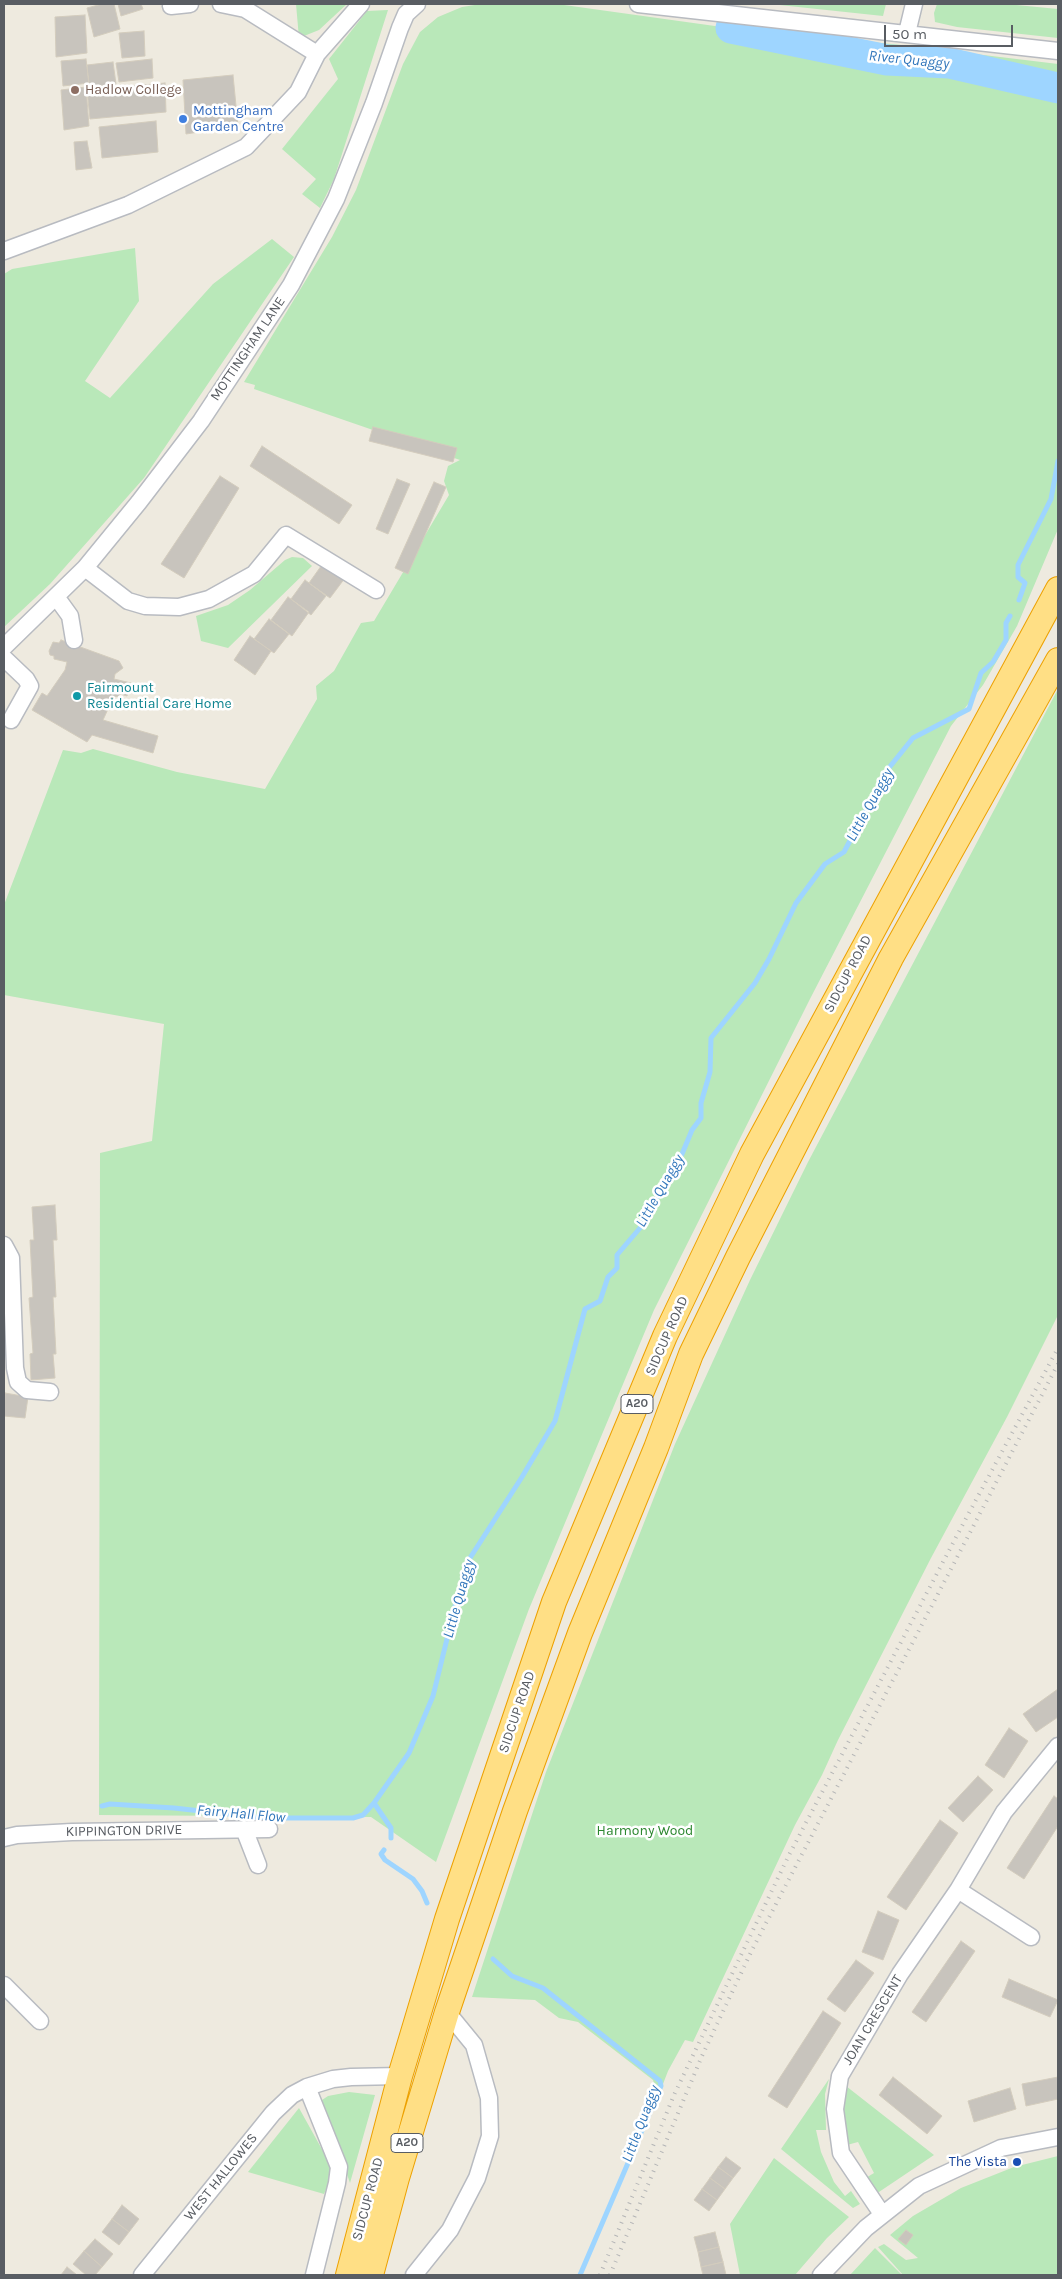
<!DOCTYPE html>
<html>
<head>
<meta charset="utf-8">
<style>
  body { margin:0 }
  #map { position:relative; width:1062px; height:2279px; overflow:hidden; background:#eeeadf; font-family:Karla,sans-serif }
  canvas { display:block }
  .frame { position:absolute; inset:0; border:5px solid #595d63; pointer-events:none }
  .scale { position:absolute; left:884px; top:25px; width:129px; height:22px; box-sizing:border-box; border:2px solid #595d63; border-top:0; padding-left:6px; font-size:15px; line-height:18px; white-space:nowrap; color:#595d63; -webkit-text-stroke:4px #fff; paint-order:stroke }
</style>
</head>
<body>
<div id="map">
<canvas width="1062" height="2279"></canvas>
<div class="frame"></div>
<div class="scale">50 m</div>
</div>
<script>
const context = document.querySelector('canvas').getContext('2d');
context.lineJoin = 'round';
function paint(path, color) { context.fillStyle = color; context.fill(path, 'evenodd'); }
const poly = rows => new Path2D(rows.map(r => 'M' + r).join(''));
function strokePath(path, color, width, dash) { context.strokeStyle = color; context.lineWidth = width; context.lineCap = dash ? 'butt' : 'round'; context.setLineDash(dash || []); context.stroke(path); }
function label(font, color, halo, rows, align = 'center') {
  context.font = font + ' Karla,sans-serif'; context.lineWidth = 5; context.setLineDash([]); context.textBaseline = 'middle'; context.strokeStyle = halo; context.fillStyle = color; for (const [text, x, y, turn = 0] of rows) {
    context.save(); context.translate(x, y); context.rotate((+turn || 0) * Math.PI / 180); context.textAlign = isNaN(turn) ? turn : align; if (halo) context.strokeText(text, 0, 0); context.fillText(text, 0, 0); context.restore();
  }
}
paint(poly([
  [296,4,347,4,319,30,299,38],
  [481,4,557,4,722,27,901,45,1058,64,1058,529,1017,626,983,685,951,726,811,997,654,1310,529,1609,436,1862,371,1817,99,1815,100,1153,152,1141,164,1024,4,995,4,905,63,750,81,753,93,749,177,772,265,789,317,699,316,686,334,671,361,623,374,621,449,495,444,481,448,466,460,460,254,389,255,385,244,382,332,237,356,190,403,64,420,32,438,17,462,7],
  [770,4,886,4,883,16],
  [937,4,1006,4,1058,9,1058,38,957,27,935,22,934,13],
  [388,10,334,179,320,208,302,194,316,179,282,149,338,79,329,59,367,11],
  [272,239,294,257,144,478,50,584,4,627,4,274,12,269,135,248,139,301,85,381,110,398,213,284],
  [292,557,303,558,312,566,228,648,201,641,196,616,228,605,250,590,285,560],
  [1058,689,1058,1315,1007,1417,931,1558,838,1740,822,1775,795,1825,693,2042,685,2040,668,2071,658,2097,653,2080,578,2022,559,2018,535,2000,472,1997,546,1772,675,1444,750,1280,808,1162],
  [829,2079,825,2094,826,2130,816,2130,821,2152,834,2182,845,2196,851,2191,860,2204,853,2208,781,2149],
  [846,2086,934,2155,876,2194,864,2179,874,2173,858,2142,847,2145,844,2136,842,2096],
  [349,2092,375,2095,350,2183,322,2100,328,2096],
  [299,2108,334,2171,324,2194,248,2172],
  [1058,2156,1058,2275,903,2275,878,2247,884,2244,906,2260,918,2258,890,2235,913,2216,961,2188,1014,2167],
  [774,2158,849,2217,827,2238,795,2275,740,2275,730,2224],
  [875,2248,902,2275,850,2275]
]), '#b9e8b9');
strokePath(poly([
  [1019,600,1025,583,1018,577,1018,565,1051,499,1058,461],
  [102,1806,110,1804,174,1808,263,1818,353,1818,363,1815,374,1803],
  [391,1838,391,1828,374,1803,409,1753,433,1696,459,1590,470,1558,522,1477,555,1421,585,1309,600,1301,608,1277,617,1268,617,1255,640,1228,682,1154,692,1130,701,1118,701,1103,710,1072,711,1038,755,983,769,959,796,903,825,864,844,852,888,769,913,738,969,709,981,673,993,662,1006,640,1006,623,1010,616],
  [384,1850,381,1854,385,1860,413,1879,422,1891,427,1903],
  [493,1959,512,1976,543,1988,660,2081,661,2086,580,2275]
]), '#9ed5ff', 5);
strokePath(poly([
  [731,28,887,60,949,63,1058,88]
]), '#9ed5ff', 31);
const building = poly([
  [102,4,114,4,120,29,94,37,87,8,102,4],
  [118,4,141,4,143,9,121,16,118,4],
  [85,15,87,53,56,57,55,17,85,15],
  [144,31,145,56,122,58,119,33,144,31],
  [86,59,89,83,63,86,61,61,86,59],
  [152,59,153,78,119,82,116,63,152,59],
  [113,62,116,84,89,87,87,65,113,62],
  [233,75,238,126,186,134,183,80,233,75],
  [165,83,166,112,90,119,87,90,165,83],
  [86,87,89,126,64,130,61,90,86,87],
  [156,121,158,152,102,158,99,127,156,121],
  [87,141,92,168,76,170,74,142,87,141],
  [373,427,457,448,453,462,369,441,373,427],
  [262,446,352,505,339,524,250,466,262,446],
  [220,476,239,488,184,578,161,564,220,476],
  [397,479,410,484,388,534,376,529,397,479],
  [434,482,446,487,408,574,395,568,434,482],
  [324,562,345,578,330,598,309,583,324,562],
  [305,580,326,596,311,615,291,599,305,580],
  [288,597,309,612,292,636,271,620,288,597],
  [269,619,289,634,274,653,254,639,269,619],
  [250,636,271,651,255,675,234,660,250,636],
  [61,640,119,661,123,668,115,674,114,679,131,683,127,696,120,694,118,697,114,696,103,720,158,736,153,753,92,735,87,742,32,710,42,693,47,696,65,670,67,662,54,659,54,656,50,655,49,651,53,642,59,643,61,640],
  [55,1205,57,1240,53,1240,56,1297,53,1297,56,1354,53,1354,55,1378,31,1380,30,1354,33,1353,29,1298,33,1297,30,1240,34,1240,32,1207,55,1205],
  [5,1393,28,1397,25,1418,4,1416,5,1393],
  [1058,1689,1058,1717,1036,1732,1023,1714,1058,1689],
  [1009,1728,1028,1741,1004,1778,985,1765,1009,1728],
  [978,1776,993,1790,963,1822,948,1808,978,1776],
  [1054,1796,1058,1799,1058,1826,1024,1879,1007,1868,1054,1796],
  [940,1820,958,1833,906,1910,887,1897,940,1820],
  [878,1911,899,1920,883,1960,862,1952,878,1911],
  [961,1941,975,1951,926,2022,912,2012,961,1941],
  [856,1960,874,1973,845,2012,827,1999,856,1960],
  [1009,1979,1058,2000,1050,2017,1002,1997,1009,1979],
  [823,2011,841,2023,787,2108,768,2096,823,2011],
  [893,2077,942,2116,927,2134,879,2095,893,2077],
  [1058,2077,1058,2099,1026,2106,1022,2084,1058,2077],
  [1010,2088,1016,2109,974,2122,968,2101,1010,2088],
  [726,2157,741,2168,733,2178,718,2167,726,2157],
  [718,2167,733,2178,725,2189,710,2178,718,2167],
  [710,2178,725,2189,717,2200,702,2189,710,2178],
  [702,2189,717,2200,709,2211,694,2200,702,2189],
  [122,2205,139,2219,129,2232,112,2219,122,2205],
  [112,2219,129,2232,119,2245,102,2232,112,2219],
  [906,2230,913,2235,906,2245,898,2239,906,2230],
  [715,2232,719,2247,698,2252,694,2237,715,2232],
  [95,2239,113,2254,102,2267,84,2251,95,2239],
  [719,2247,723,2262,701,2267,698,2252,719,2247],
  [84,2251,102,2267,95,2275,86,2275,73,2264,84,2251],
  [723,2262,726,2275,703,2275,701,2267,723,2262],
  [67,2267,77,2275,61,2275,67,2267]
]);
paint(building, '#c8c4bd');
strokePath(building, '#d3ccbd', 1);
const minor = poly([
  [221,4,245,9,317,54],
  [638,4,1058,51],
  [171,6,190,4],
  [907,33,914,4],
  [4,251,128,205,246,147,298,92,317,54,361,4],
  [85,568,128,601,145,606,179,607,209,599,254,574,286,535,376,590],
  [57,598,70,616,74,640],
  [4,647,85,568,139,502,201,421,291,285,336,199,374,103,400,28,406,14,417,4],
  [4,658,26,679,30,686,11,720],
  [4,1245,11,1258,15,1368,18,1382,27,1390,50,1392],
  [244,1829,258,1865],
  [4,1838,17,1835,72,1832,269,1829],
  [958,1890,1031,1937],
  [4,1985,40,2021],
  [307,2087,339,2167,337,2183,314,2275],
  [882,2214,841,2153,835,2109,840,2076,900,1974,958,1890,1004,1812,1058,1746],
  [142,2275,273,2113,292,2095,307,2087,333,2079,351,2077,400,2076],
  [414,2275,450,2230,477,2178,490,2136,489,2098,474,2045,447,2012],
  [821,2275,866,2228,919,2186,1001,2148,1058,2137]
]);
const highway = poly([
  [348,2275,400,2076,447,1919,554,1602,665,1336,752,1154,1058,589],
  [371,2275,397,2178,447,2012,515,1811,580,1633,656,1448,691,1354,738,1257,891,958,1058,660]
]);
strokePath(minor, '#b8bbc1', 19);
strokePath(highway, '#eda100', 26);
strokePath(minor, '#fff', 16);
strokePath(highway, '#ffdf85', 24);
strokePath(poly([
  [600,2275,674,2095,788,1857,963,1524,1058,1348],
  [610,2275,702,2056,752,1950,1058,1364]
]), '#b4b5b6', 4, [1, 6]);
for (const [x, y, r, color] of [
  [75,90,5,"#8d6e63"],
  [183,119,5,"#3f7fe0"],
  [77,696,5,"#0f9aa8"],
  [1017,2162,5,"#1a4fb4"]
]) { const dot = new Path2D(); dot.arc(x, y, r, 0, 2 * Math.PI); context.fillStyle = color; context.fill(dot); strokePath(dot, '#fff', 2); }
for (const [x, y, w] of [
  [637,1404,32],
  [407,2143,32]
]) { const box = new Path2D(); box.roundRect(x - w / 2, y - 9.5, w, 19, 4); context.fillStyle = '#fff'; context.fill(box); strokePath(box, '#595d63', 1); }
label('bold 12px', '#595d63', null, [
  ["A20",637,1404],
  ["A20",407,2143]
]);
label('14px', '#785e54', '#fff', [
  ["Hadlow College",85,90]
], 'left');
label('14px', '#366cbe', '#fff', [
  ["Mottingham",193,111],
  ["Garden Centre",193,127]
], 'left');
label('14px', '#595d63', '#fff', [
  ["MOTTINGHAM LANE",248,349,-56],
  ["SIDCUP ROAD",848,974,-62],
  ["SIDCUP ROAD",667,1336,-66],
  ["SIDCUP ROAD",517,1712,-71],
  ["KIPPINGTON DRIVE",124,1831,-1],
  ["JOAN CRESCENT",873,2020,-59],
  ["WEST HALLOWES",221,2177,-51],
  ["SIDCUP ROAD",368,2199,-75]
]);
label('14px', '#0d838f', '#fff', [
  ["Fairmount",87,688],
  ["Residential Care Home",87,704]
], 'left');
label('14px', '#2c872f', '#fff', [
  ["Harmony Wood",645,1831]
]);
label('14px', '#164399', '#fff', [
  ["The Vista",1007,2162]
], 'right');
label('italic 15px', '#3176bb', '#fff', [
  ["River Quaggy",909,60,6],
  ["Little Quaggy",870,805,-61],
  ["Little Quaggy",660,1191,-60],
  ["Little Quaggy",459,1599,-74],
  ["Fairy Hall Flow",241,1814,5],
  ["Little Quaggy",641,2124,-69]
]);
</script>
</body>
</html>
